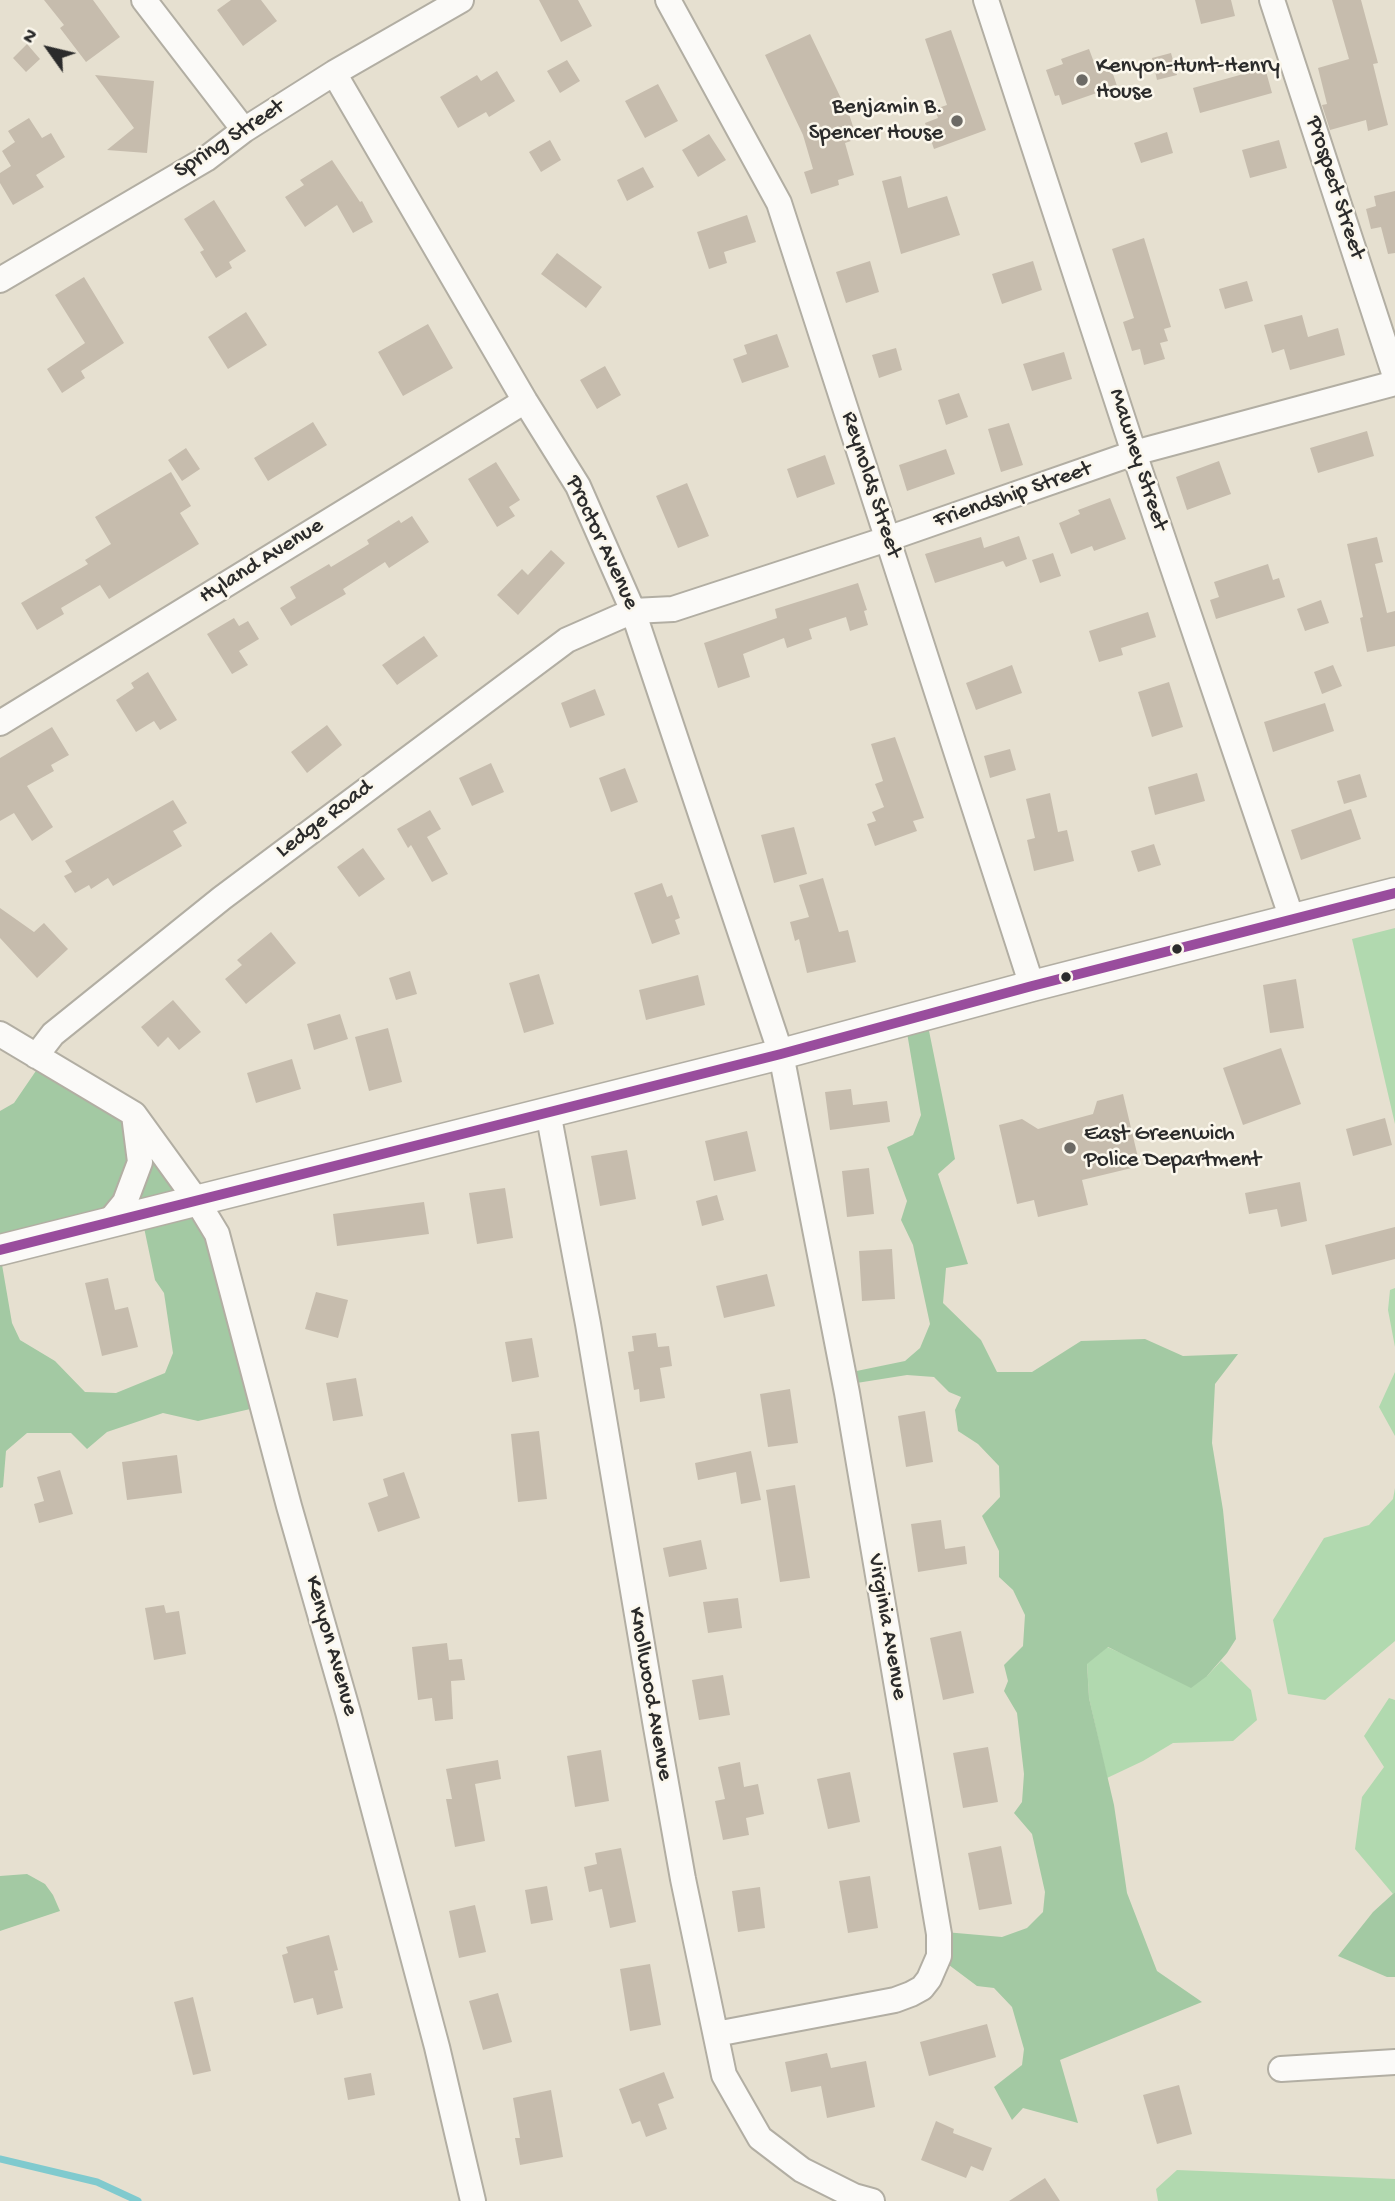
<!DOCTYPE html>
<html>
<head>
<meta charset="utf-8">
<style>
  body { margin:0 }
  #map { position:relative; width:1395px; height:2201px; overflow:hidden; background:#e6e0d0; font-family:"Gochi Hand",sans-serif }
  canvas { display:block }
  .north { position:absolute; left:14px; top:14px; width:70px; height:70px; -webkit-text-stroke:5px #fbf7ec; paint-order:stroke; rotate:304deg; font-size:19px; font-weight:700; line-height:28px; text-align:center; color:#2b2b2b }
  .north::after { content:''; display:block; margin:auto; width:24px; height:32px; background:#2b2b2b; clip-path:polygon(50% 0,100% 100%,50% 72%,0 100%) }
</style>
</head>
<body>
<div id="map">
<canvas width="1395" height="2201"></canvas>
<div class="north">N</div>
</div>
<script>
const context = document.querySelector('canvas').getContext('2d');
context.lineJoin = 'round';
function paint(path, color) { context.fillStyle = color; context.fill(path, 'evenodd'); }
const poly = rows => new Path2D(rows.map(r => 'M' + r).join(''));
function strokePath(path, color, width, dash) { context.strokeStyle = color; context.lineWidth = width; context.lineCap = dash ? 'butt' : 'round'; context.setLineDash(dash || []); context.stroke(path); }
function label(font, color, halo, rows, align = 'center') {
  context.font = font + ' "Gochi Hand",sans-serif'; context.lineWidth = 5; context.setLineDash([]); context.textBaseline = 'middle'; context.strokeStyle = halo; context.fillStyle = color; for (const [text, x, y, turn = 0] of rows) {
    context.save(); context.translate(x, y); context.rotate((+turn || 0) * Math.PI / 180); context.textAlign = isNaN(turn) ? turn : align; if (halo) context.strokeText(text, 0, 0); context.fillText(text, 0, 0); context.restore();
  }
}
paint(poly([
  [1395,928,1395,1124,1352,939],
  [1395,1288,1395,1347,1388,1310,1390,1290],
  [1395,1372,1395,1436,1379,1407],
  [1395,1488,1395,1641,1325,1700,1288,1694,1273,1620,1324,1538,1369,1525,1393,1499],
  [1107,1647,1130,1657,1207,1676,1221,1661,1251,1690,1257,1720,1233,1741,1173,1743,1143,1761,1107,1778,1089,1698,1087,1663],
  [1389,1698,1395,1700,1395,1892,1393,1894,1355,1849,1362,1797,1384,1767,1364,1736],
  [1177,2170,1395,2179,1395,2201,1158,2201,1156,2189]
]), '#b1d9af');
paint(poly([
  [926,1016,955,1159,938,1174,968,1264,946,1268,943,1303,981,1340,997,1372,1032,1372,1081,1341,1145,1339,1183,1356,1238,1354,1215,1384,1212,1443,1223,1510,1236,1639,1227,1653,1207,1676,1191,1688,1108,1647,1087,1664,1089,1698,1114,1805,1127,1893,1157,1971,1202,2002,1060,2060,1078,2123,1023,2108,1012,2120,994,2087,1022,2065,1024,2049,1012,2007,994,1988,977,1986,937,1956,945,1932,1002,1937,1027,1928,1043,1912,1045,1892,1032,1834,1014,1813,1022,1802,1024,1774,1017,1713,1004,1691,1008,1681,1004,1665,1023,1646,1025,1615,1013,1590,999,1577,999,1551,982,1516,1000,1497,999,1466,978,1444,958,1431,955,1410,961,1397,949,1392,934,1377,907,1375,844,1385,842,1374,905,1361,920,1348,930,1324,913,1245,901,1220,907,1201,887,1147,913,1135,921,1115,905,1021],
  [42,1062,135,1126,199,1207,259,1407,198,1421,163,1413,107,1432,87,1449,71,1433,27,1433,6,1451,3,1487,0,1488,0,1253,12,1323,20,1340,55,1361,85,1392,116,1393,165,1373,173,1353,164,1293,155,1280,142,1218,0,1252,0,1111,14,1103],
  [27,1874,45,1884,53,1895,60,1911,0,1931,0,1876],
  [1395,1892,1395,1977,1387,1977,1338,1956,1373,1912]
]), '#a3c9a3');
strokePath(poly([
  [0,2159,97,2182,138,2201]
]), '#80cace', 7);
paint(poly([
  [44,0,93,0,120,37,86,62,60,28,64,25],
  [231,0,261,0,277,21,243,46,217,10],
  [539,0,578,0,592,26,561,42],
  [1195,0,1231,0,1235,16,1201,24],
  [1332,0,1361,0,1378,63,1373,64,1388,125,1368,131,1366,120,1330,130,1322,105,1327,104,1318,68,1349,59],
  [951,30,986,130,934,149,925,123,938,118,935,109,947,105,925,39],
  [810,34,850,117,857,139,845,143,854,175,838,180,839,185,811,194,804,172,813,169,803,135,765,55],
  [27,44,40,59,26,72,13,58],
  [1089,49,1098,73,1111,68,1117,86,1062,105,1059,95,1055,96,1046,70,1063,64,1061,59],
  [1171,53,1177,75,1157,80,1152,58],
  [567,60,580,81,560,93,547,71],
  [1265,68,1272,93,1200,113,1193,88],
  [497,71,515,101,489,117,486,112,458,128,440,97,477,75,481,81],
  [95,75,154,81,147,153,107,150,134,128],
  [658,84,678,121,645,138,625,101],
  [29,118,42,138,51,133,65,157,36,175,44,187,13,205,0,183,0,173,11,166,2,151,15,142,8,131],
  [1167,132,1173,153,1141,163,1134,143],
  [709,134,726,160,698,177,682,150],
  [550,140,561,160,541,172,529,152],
  [1279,140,1287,168,1250,178,1242,150],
  [332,160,360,202,362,201,373,222,353,233,337,205,305,227,285,197,304,185,300,180],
  [643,167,654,187,627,201,617,180],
  [901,176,908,208,947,196,960,235,901,254,882,181],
  [1395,191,1395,253,1388,254,1381,227,1371,229,1366,209,1376,206,1374,196],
  [214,200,246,251,229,262,232,268,216,278,200,252,204,250,184,219],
  [747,215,756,242,724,252,727,263,709,269,697,232],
  [1144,238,1171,327,1164,329,1168,341,1160,343,1165,359,1144,365,1140,349,1132,351,1123,322,1134,318,1112,249],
  [557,253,602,287,586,308,541,274],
  [870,261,879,292,846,303,836,272],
  [1033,261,1042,290,1002,304,992,274],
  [84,277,124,343,81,371,85,378,62,393,47,369,85,343,55,295],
  [1247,281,1253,301,1225,309,1219,289],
  [246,312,267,345,228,369,208,337],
  [1302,315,1308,337,1338,328,1345,355,1290,370,1284,349,1272,353,1264,325],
  [428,324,453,368,403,396,378,352],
  [777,334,789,367,742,383,733,359,747,354,744,345],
  [896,348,902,370,879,378,872,355],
  [1064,352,1072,379,1032,391,1023,364],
  [605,366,621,395,597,409,580,380],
  [959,393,968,417,946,425,938,400],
  [313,422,327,445,268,481,254,458],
  [1009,423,1023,465,1001,472,988,429],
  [1367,431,1374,456,1318,473,1310,448],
  [186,448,200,469,182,481,168,460],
  [946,449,955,474,907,491,899,465],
  [825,455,835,484,797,498,787,469],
  [1219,461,1231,494,1187,510,1176,477],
  [496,462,520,500,509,507,515,516,497,527,468,479],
  [171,472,191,506,180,513,199,544,109,599,100,585,61,608,64,614,37,630,21,603,88,564,85,560,111,544,95,517],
  [687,483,709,536,678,548,656,496],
  [1110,498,1126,539,1094,551,1092,546,1071,554,1059,523,1080,514,1078,510],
  [412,516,429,542,389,568,385,562,343,589,346,594,291,626,280,608,296,598,290,587,329,564,331,567,369,544,367,540,399,520,401,523],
  [1019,536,1027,559,1006,567,1003,561,935,583,925,554,981,537,984,548],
  [1377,537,1383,562,1375,564,1387,613,1395,611,1395,646,1367,652,1360,618,1363,617,1347,544],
  [551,550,565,563,518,615,497,595,522,569,528,575],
  [1053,553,1061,576,1040,583,1032,560],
  [1268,564,1273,580,1279,578,1285,597,1216,619,1210,600,1219,597,1214,582],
  [858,583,867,610,864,611,868,625,850,631,846,617,809,629,812,639,787,648,784,638,743,654,750,677,718,688,704,643,777,618,775,609],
  [1321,600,1329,623,1305,631,1297,609],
  [1148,612,1156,637,1121,648,1123,655,1099,662,1089,631],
  [234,618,239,626,248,621,259,639,239,651,248,665,232,674,207,634],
  [424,636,438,656,397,685,382,665],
  [1012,665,1022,693,976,710,966,683],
  [1333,665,1342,686,1322,694,1314,672],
  [148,672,177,720,160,730,154,721,136,732,116,700,134,688,131,683],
  [1169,682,1183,727,1152,737,1138,692],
  [595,689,605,715,570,728,561,703],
  [1325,703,1334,731,1273,752,1264,722],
  [327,725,342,745,307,773,291,752],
  [52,727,69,755,51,765,54,771,27,786,53,827,32,841,14,813,0,821,0,758],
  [895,737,924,818,913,821,917,831,875,846,867,824,876,821,872,812,884,807,875,784,883,781,871,744],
  [1010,749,1016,770,990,778,984,756],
  [491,763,504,792,472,806,459,778],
  [625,768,638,802,611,812,599,778],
  [1197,773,1205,801,1155,815,1148,787],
  [1360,774,1367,797,1344,804,1337,781],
  [1050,793,1058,832,1067,830,1074,861,1034,871,1027,840,1035,838,1026,799],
  [173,800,187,823,173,831,182,846,113,886,108,878,91,889,89,885,75,893,64,876,72,872,65,861],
  [1351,809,1361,839,1301,860,1291,830],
  [430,810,441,829,427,837,448,874,432,882,411,845,408,848,397,829],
  [794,827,807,874,774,883,761,835],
  [1154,844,1161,865,1138,872,1131,851],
  [363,848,385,879,359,897,337,867],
  [823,878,839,932,848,930,856,962,807,973,799,939,795,941,790,922,809,917,799,885],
  [662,883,667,897,672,895,680,918,675,920,680,934,652,944,634,893],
  [0,908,34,932,44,923,68,949,37,978,0,938],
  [271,932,296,963,246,1004,225,979,242,965,237,960],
  [410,971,417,994,396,1000,389,978],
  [539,974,554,1024,524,1033,509,983],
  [698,975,705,1005,646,1020,639,990],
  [1296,979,1304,1028,1270,1033,1263,985],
  [173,1000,201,1032,179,1050,168,1037,158,1047,141,1027],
  [340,1014,348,1039,314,1050,307,1024],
  [388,1028,402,1082,369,1091,355,1037],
  [1281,1048,1301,1104,1243,1125,1223,1068],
  [292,1059,301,1089,256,1103,247,1073],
  [851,1089,853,1105,887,1101,890,1122,830,1130,825,1092],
  [1123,1094,1140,1166,1082,1180,1088,1205,1038,1217,1034,1200,1017,1204,999,1125,1022,1119,1038,1129,1093,1114,1097,1101],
  [1385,1118,1392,1145,1353,1156,1346,1129],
  [747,1131,756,1171,714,1181,705,1141],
  [627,1150,636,1199,600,1206,591,1156],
  [869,1168,874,1214,847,1217,842,1171],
  [1300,1182,1307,1221,1281,1227,1277,1209,1249,1214,1245,1193],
  [505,1188,513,1238,477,1244,469,1193],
  [717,1195,724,1220,702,1226,696,1201],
  [424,1202,429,1234,337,1246,333,1214],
  [1395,1227,1395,1259,1332,1275,1325,1245],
  [892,1249,895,1299,862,1301,859,1251],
  [767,1274,775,1306,724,1318,716,1286],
  [108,1278,115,1310,128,1307,138,1347,102,1356,85,1283],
  [316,1292,348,1300,338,1338,305,1329],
  [656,1333,658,1347,669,1346,672,1366,660,1368,665,1398,640,1402,639,1389,634,1390,628,1352,634,1351,632,1336],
  [532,1338,539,1377,512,1382,505,1342],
  [356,1378,363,1416,333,1421,326,1383],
  [790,1389,798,1443,768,1447,760,1394],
  [925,1411,933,1462,906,1467,898,1416],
  [539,1431,547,1499,518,1502,511,1434],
  [751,1451,761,1500,741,1504,736,1472,698,1480,695,1463],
  [177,1455,182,1493,127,1500,122,1462],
  [60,1470,73,1514,39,1523,34,1504,44,1501,37,1477],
  [404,1472,420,1518,378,1532,368,1503,388,1496,383,1479],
  [795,1485,810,1578,780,1582,766,1490],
  [941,1520,945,1549,965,1546,967,1564,918,1572,911,1524],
  [701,1540,707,1569,669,1577,663,1548],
  [738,1598,742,1628,708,1633,703,1602],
  [164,1605,166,1613,179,1611,186,1654,154,1660,145,1608],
  [961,1631,974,1693,943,1700,930,1638],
  [447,1643,449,1660,462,1659,465,1680,451,1681,453,1719,435,1721,432,1698,418,1700,412,1647],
  [723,1675,730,1715,699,1720,692,1680],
  [988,1747,998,1802,963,1808,953,1753],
  [601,1750,609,1801,575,1807,567,1756],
  [498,1760,501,1779,475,1784,485,1841,455,1847,446,1799,452,1799,446,1769],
  [740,1762,744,1787,758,1784,764,1814,746,1818,749,1835,723,1840,715,1801,725,1799,718,1767],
  [850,1772,860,1822,828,1829,817,1779],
  [1001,1846,1012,1904,979,1910,968,1853],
  [621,1848,636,1922,610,1928,602,1889,589,1892,584,1867,597,1864,595,1853],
  [870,1876,878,1928,848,1933,839,1881],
  [547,1886,553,1920,531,1924,525,1890],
  [760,1887,765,1928,738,1932,732,1891],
  [475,1905,486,1952,459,1958,449,1911],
  [329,1935,338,1970,334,1971,343,2008,317,2015,313,1998,294,2003,282,1955,288,1953,286,1947],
  [650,1964,661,2025,630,2031,620,1969],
  [498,1993,512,2042,483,2050,469,2001],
  [193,1997,211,2071,193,2075,174,2002],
  [987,2024,996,2057,929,2076,920,2042],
  [827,2053,831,2068,866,2061,875,2107,827,2118,821,2086,791,2092,785,2062],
  [664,2072,674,2098,658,2104,667,2129,646,2137,640,2121,632,2124,619,2089],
  [371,2073,375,2095,348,2100,344,2078],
  [1179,2085,1192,2134,1157,2144,1143,2095],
  [551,2090,563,2157,520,2165,515,2138,520,2138,513,2098],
  [936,2121,954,2129,953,2133,992,2148,983,2171,971,2166,966,2178,921,2160],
  [1045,2178,1060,2201,1009,2201]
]), '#c6bcad');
const minor = poly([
  [144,0,244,130],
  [668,0,779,203,1032,986],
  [986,0,1134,453,1292,919],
  [1272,0,1395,376],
  [334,73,525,401,578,486,633,611,781,1054,847,1393,939,1934,939,1956,929,1979,922,1988,911,1994,895,2000,716,2034],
  [0,280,206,159,244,130,334,73,461,0],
  [0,723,525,401],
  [0,1034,134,1114,197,1201,217,1234,289,1506,348,1712,437,2047,473,2201],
  [36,1056,53,1034,222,898,567,640,633,611,673,609,887,539,1134,453,1395,383],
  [548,1112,588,1324,656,1727,683,1879,724,2075,760,2138,802,2170,854,2196,872,2201],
  [107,1224,125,1202,140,1162,134,1115],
  [1281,2069,1395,2062]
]);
const major = poly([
  [0,1250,781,1054,1032,986,1395,893]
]);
strokePath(minor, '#b2aea3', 28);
strokePath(major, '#b2aea3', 33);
strokePath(minor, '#fbfaf8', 24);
strokePath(major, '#fbfaf8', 30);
strokePath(poly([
  [0,1250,781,1054,1032,986,1395,893]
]), '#994d9d', 10);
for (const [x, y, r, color] of [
  [1082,80,7,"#6c6a65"],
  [957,121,7,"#6c6a65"],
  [1177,949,6,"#2b2b2b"],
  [1066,977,6,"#2b2b2b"],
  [1070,1148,7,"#6c6a65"]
]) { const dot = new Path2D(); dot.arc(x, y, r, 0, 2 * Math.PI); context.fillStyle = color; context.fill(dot); strokePath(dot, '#fbf7ec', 2.5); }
label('23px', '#2b2b2b', '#fbf7ec', [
  ["Kenyon-Hunt-Henry",1096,67],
  ["House",1096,93],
  ["Benjamin B.",943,108,"right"],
  ["Spencer House",943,134,"right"],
  ["East Greenwich",1084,1135],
  ["Police Department",1084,1161]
], 'left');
label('23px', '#2b2b2b', '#fbf7ec', [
  ["Spring Street",230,140,-33],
  ["Prospect Street",1334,188,72],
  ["Mawney Street",1137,460,72],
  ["Reynolds Street",870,485,72],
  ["Friendship Street",1013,496,-19],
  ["Proctor Avenue",601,543,65],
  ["Hyland Avenue",262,562,-32],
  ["Ledge Road",325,820,-37],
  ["Virginia Avenue",886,1627,80],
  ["Kenyon Avenue",330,1646,74],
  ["Knollwood Avenue",649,1694,80]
]);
</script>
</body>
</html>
